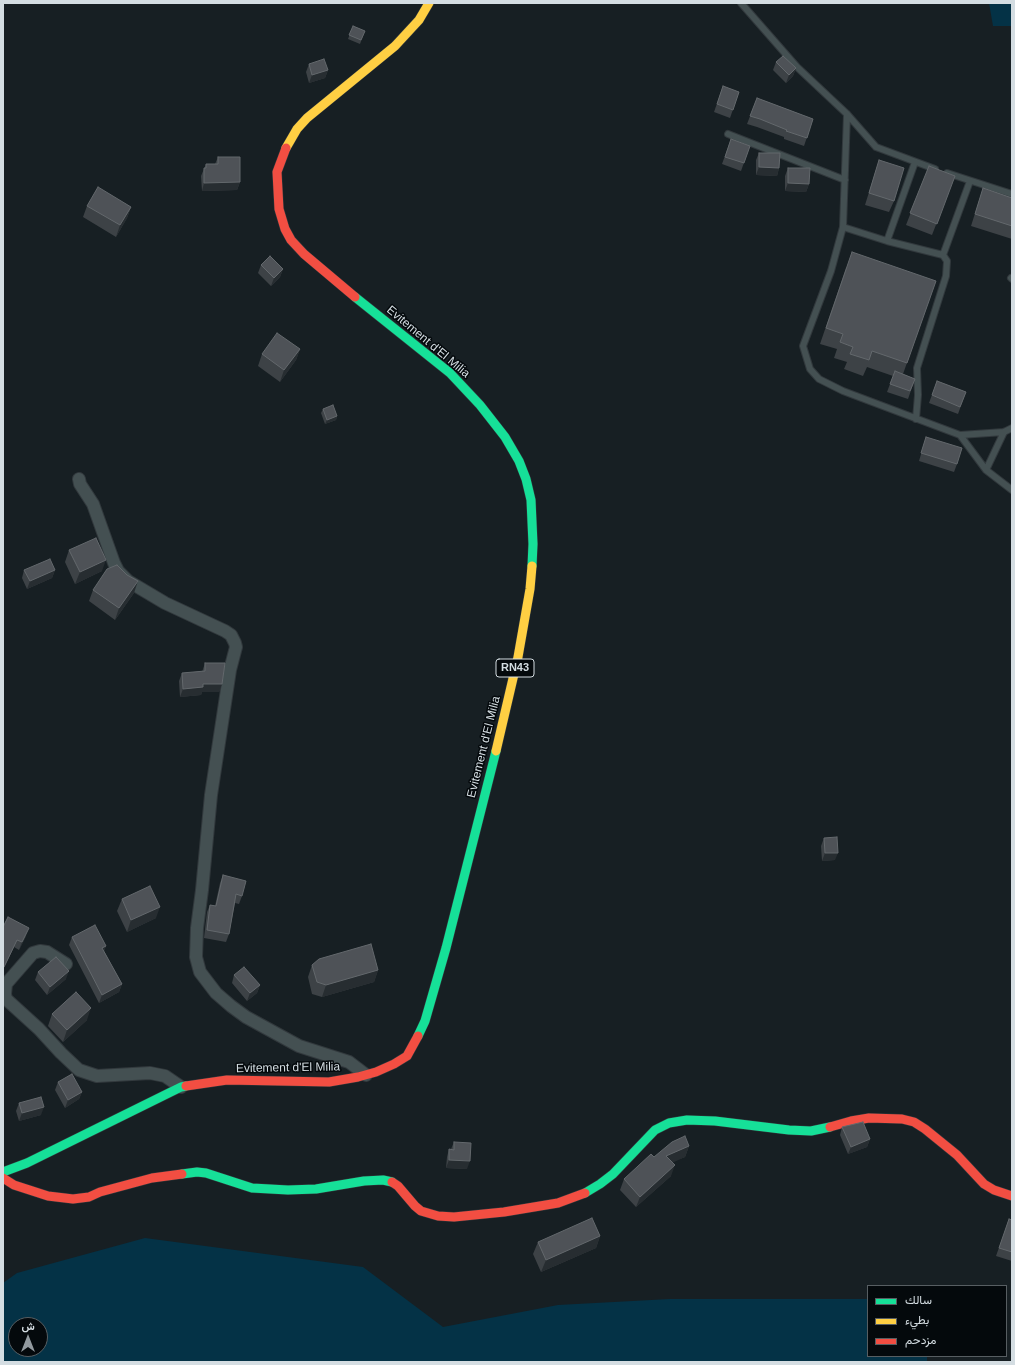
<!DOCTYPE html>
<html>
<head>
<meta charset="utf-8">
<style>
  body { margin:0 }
  #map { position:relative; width:1015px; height:1365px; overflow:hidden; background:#171f23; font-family:Arial,Vazirmatn,sans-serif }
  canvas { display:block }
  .frame { position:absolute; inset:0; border:4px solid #d4dde2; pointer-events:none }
  .legend { position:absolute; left:867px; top:1285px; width:140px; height:72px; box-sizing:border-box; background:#04090c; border:1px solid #575e62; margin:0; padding:5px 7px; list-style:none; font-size:12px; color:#d4dde2 }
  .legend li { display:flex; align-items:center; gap:8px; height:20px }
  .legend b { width:20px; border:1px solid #575e62 }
  .north { position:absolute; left:8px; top:1317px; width:40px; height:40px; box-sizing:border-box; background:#04090c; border:1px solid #575e62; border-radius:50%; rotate:0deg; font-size:11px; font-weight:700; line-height:16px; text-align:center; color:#d4dde2 }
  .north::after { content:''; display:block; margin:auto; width:14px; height:18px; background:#929a9f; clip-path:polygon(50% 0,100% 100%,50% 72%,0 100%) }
</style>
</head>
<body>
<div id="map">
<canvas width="1015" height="1365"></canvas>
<div class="frame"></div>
<ul class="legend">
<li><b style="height:5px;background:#16e098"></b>سالك</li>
<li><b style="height:5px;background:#ffcf43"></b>بطيء</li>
<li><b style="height:5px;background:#f24e42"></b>مزدحم</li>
</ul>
<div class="north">ش</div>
</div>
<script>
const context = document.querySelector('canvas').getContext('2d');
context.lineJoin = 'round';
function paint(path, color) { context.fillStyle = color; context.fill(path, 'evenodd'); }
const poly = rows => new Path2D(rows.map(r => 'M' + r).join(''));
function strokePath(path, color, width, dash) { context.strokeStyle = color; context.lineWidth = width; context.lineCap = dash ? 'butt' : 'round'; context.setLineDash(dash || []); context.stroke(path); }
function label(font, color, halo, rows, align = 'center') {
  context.font = font + ' Arial,sans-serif'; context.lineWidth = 3; context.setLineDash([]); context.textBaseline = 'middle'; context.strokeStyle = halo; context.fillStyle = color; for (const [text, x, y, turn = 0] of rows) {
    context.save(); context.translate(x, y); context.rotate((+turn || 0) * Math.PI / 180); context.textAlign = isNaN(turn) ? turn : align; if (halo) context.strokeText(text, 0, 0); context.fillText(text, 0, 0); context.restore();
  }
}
paint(poly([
  [989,3,1012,3,1012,26,993,26],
  [145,1238,363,1267,443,1327,558,1305,670,1299,868,1299,868,1356,927,1356,927,1362,3,1362,3,1283,17,1273],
  [16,1325,40,1325,40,1349,16,1349]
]), '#043246');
const lane = poly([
  [741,3,797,67,847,114,876,147,935,169],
  [847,114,843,227,831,271,803,346,810,369,819,379,843,391,960,435,986,470,1012,490],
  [728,134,845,180],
  [947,173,1012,194],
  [843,227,887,241,943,255],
  [887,241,915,162],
  [1011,278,1012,279],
  [916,419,918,395,917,368,946,276,947,261,943,255,970,181],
  [960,435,1004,432,1012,428],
  [986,470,1004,432]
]);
const street = poly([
  [79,479,80,484,93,504,114,563,118,571,128,581,165,603,225,631,231,635,235,643,236,647,230,670,211,795,202,890,197,928,196,957,200,972,216,993,231,1006,246,1017,299,1046,349,1062,366,1075],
  [66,964,47,952,40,951,33,953,6,984,5,994,6,999,39,1029,61,1053,79,1070,97,1076,150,1073,165,1076,181,1087]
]);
const fast = poly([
  [355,297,450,373,480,405,505,437,519,461,526,479,531,500,533,544,532,566],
  [418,1036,425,1021,446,948,496,751],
  [3,1172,27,1163,181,1087,186,1086],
  [182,1174,197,1172,206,1173,252,1188,288,1190,316,1189,364,1181,383,1180,392,1182],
  [585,1193,600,1184,613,1174,655,1130,669,1123,687,1120,715,1121,789,1130,811,1131,830,1127]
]);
const slow = poly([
  [286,148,297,129,307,118,395,46,419,20,429,3],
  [496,751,518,657,530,589,532,566]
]);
const jam = poly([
  [286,148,277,172,279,209,285,229,291,240,304,254,355,297],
  [186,1086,227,1080,329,1082,358,1077,376,1072,394,1064,407,1056,418,1036],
  [830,1127,851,1121,869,1118,902,1119,914,1122,925,1129,957,1155,984,1184,994,1190,1012,1196],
  [3,1178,14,1185,48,1196,73,1199,89,1197,100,1192,152,1178,182,1174],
  [392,1182,398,1186,415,1206,421,1211,438,1216,454,1217,504,1212,558,1203,585,1193]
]);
strokePath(lane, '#32393d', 8);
strokePath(street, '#32393d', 14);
strokePath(fast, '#32393d', 10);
strokePath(slow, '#32393d', 10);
strokePath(jam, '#32393d', 10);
strokePath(lane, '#445052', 6);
strokePath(street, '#445052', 12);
strokePath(fast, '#16e098', 9);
strokePath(slow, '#ffcf43', 9);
strokePath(jam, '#f24e42', 9);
paint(poly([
  [353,26,365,31,360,44,348,39],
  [776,62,796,68,793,76,786,83,773,70],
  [309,64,328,70,325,78,309,83,306,72],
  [723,86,739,92,730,118,714,112],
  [757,98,813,119,804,146,784,139,784,137,757,127,747,124],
  [731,139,750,146,741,171,722,164],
  [759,153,779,168,777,176,756,175,756,160],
  [218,157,240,182,237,190,202,191,201,176,206,164,215,164],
  [879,160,894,201,889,212,865,205],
  [929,166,955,176,932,235,906,225],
  [788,168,809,184,806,192,785,191,785,176],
  [983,188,1012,198,1012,239,971,226],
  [87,206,131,207,127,218,116,237,83,217],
  [261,265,283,269,280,277,271,286,258,273],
  [846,268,936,281,903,374,915,379,908,399,887,392,893,376,867,367,863,376,844,369,847,362,834,358,837,349,820,344],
  [300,349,296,360,280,382,258,366,262,354],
  [937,381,966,392,958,414,929,403],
  [323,409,337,416,336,420,325,424,321,413],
  [926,437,957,464,954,472,919,461],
  [69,550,102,571,75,584,65,562],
  [24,570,55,570,52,578,27,589,22,578],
  [93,590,134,593,115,620,89,601],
  [205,663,222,684,219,692,202,692,201,695,180,697,179,681,182,673,202,672],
  [824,838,835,860,822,861,821,846],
  [223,875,242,896,239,904,235,903,229,934,226,942,204,938,207,912,210,905,215,906,220,883],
  [122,899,156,918,127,932,117,911],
  [3,927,26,936,19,950,14,947,3,970],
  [72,937,106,946,104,951,122,984,119,992,99,1003,69,945],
  [312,965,378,970,374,982,322,997,312,994,308,977],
  [38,972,66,979,47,995,35,980],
  [234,975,260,985,257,993,247,1001,232,983],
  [52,1014,87,1020,63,1042,48,1026],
  [58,1082,82,1092,79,1099,65,1108,55,1090],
  [19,1103,41,1115,19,1121,16,1111],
  [842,1127,870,1139,867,1147,848,1154,840,1135],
  [454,1142,467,1169,446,1168,447,1157,449,1149,451,1149],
  [689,1146,685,1157,672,1162,671,1176,636,1207,620,1190,624,1179,654,1157],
  [1009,1219,1012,1220,1012,1261,996,1256],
  [600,1236,596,1248,541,1272,533,1254,538,1242]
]), '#3d4246');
paint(poly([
  [796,68,793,76,786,83,789,75],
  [328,70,325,78,309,83,312,75],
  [759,167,779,168,777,176,756,175],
  [240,182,237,190,202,191,204,183],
  [788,183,809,184,806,192,785,191],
  [131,207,127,218,116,237,120,225],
  [283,269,280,277,271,286,274,278],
  [300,349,296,360,280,382,284,370],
  [337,416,336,420,325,424,327,420],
  [106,560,102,571,75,584,80,572],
  [55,570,52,578,27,589,30,581],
  [138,581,134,593,115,620,119,608],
  [203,684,222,684,219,692,202,692,201,695,180,697,183,689],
  [825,853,838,853,835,860,822,861],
  [160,907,156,918,127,932,131,920],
  [29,928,26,936,19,950,22,942],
  [17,940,14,947,3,970,4,967],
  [106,946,103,954,102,948],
  [378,970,374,982,322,997,326,985],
  [69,971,66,979,47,995,50,987],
  [122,984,119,992,99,1003,102,995],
  [260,985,257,993,247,1001,250,993],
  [91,1008,87,1020,63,1042,67,1030],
  [82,1092,79,1099,65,1108,68,1100],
  [44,1107,41,1115,19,1121,22,1113],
  [870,1139,867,1147,848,1154,851,1147],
  [689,1146,685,1157,663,1167,666,1156],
  [449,1160,470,1161,467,1169,446,1168],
  [675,1165,671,1176,636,1207,640,1197],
  [600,1236,596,1248,541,1272,546,1260]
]), '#272d31');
const building = poly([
  [353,26,365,31,361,40,349,35,353,26],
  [783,56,796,68,789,75,776,62,783,56],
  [324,59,328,70,312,75,309,64,324,59],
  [723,86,739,92,733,110,717,104,723,86],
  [757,98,813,119,807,138,786,131,787,130,760,119,750,116,757,98],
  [731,139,750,146,744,163,725,157,731,139],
  [759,153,780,153,779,168,759,167,759,153],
  [218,157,240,157,240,182,204,183,204,168,206,168,206,164,218,164,218,157],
  [879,160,904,168,894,201,869,193,879,160],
  [929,166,955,176,937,224,910,213,929,166],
  [788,168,810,168,809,184,788,183,788,168],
  [98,187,131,207,120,225,87,206,98,187],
  [983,188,1012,198,1012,226,975,214,983,188],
  [852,252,936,281,907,363,872,351,869,360,850,354,853,347,840,342,843,334,826,328,852,252],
  [270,256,283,269,274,278,261,265,270,256],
  [277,333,300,349,284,370,262,354,277,333],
  [895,371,915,379,910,391,890,384,895,371],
  [937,381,966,392,960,407,932,395,937,381],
  [333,405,337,416,327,420,323,409,333,405],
  [926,437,962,448,957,464,921,453,926,437],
  [96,538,106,560,80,572,69,550,96,538],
  [50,559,55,570,30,581,24,570,50,559],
  [117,565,127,575,138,581,119,608,93,590,107,569,117,565],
  [205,663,225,663,222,684,203,684,203,687,183,689,182,673,205,671,205,663],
  [837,837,838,853,825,853,824,838,837,837],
  [223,875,246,881,242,896,236,894,229,934,207,930,210,905,216,906,223,875],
  [150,886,160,907,131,920,122,899,150,886],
  [8,917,29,928,22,942,17,940,4,967,3,967,3,927,8,917],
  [95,925,106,946,102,948,122,984,102,995,72,937,95,925],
  [371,944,378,970,326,985,317,982,312,965,319,959,371,944],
  [56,957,69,971,50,987,38,972,56,957],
  [244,967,260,985,250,993,234,975,244,967],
  [76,992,91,1008,67,1030,52,1014,76,992],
  [72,1074,82,1092,68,1100,58,1082,72,1074],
  [41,1097,44,1107,22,1113,19,1103,41,1097],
  [863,1122,870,1139,851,1147,842,1127,863,1122],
  [685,1136,689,1146,666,1156,675,1165,640,1197,624,1179,651,1154,654,1157,672,1142,685,1136],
  [454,1142,471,1143,470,1161,449,1160,449,1149,454,1150,454,1142],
  [592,1218,600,1236,546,1260,538,1242,592,1218],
  [1009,1219,1012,1220,1012,1252,999,1248,1009,1219]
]);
paint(building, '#4e5257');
strokePath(building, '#63686c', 1);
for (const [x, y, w] of [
  [515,668,38]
]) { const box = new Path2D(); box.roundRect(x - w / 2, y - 9, w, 18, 3); context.fillStyle = '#04090c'; context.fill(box); strokePath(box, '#d4dde2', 1); }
label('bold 11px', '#d4dde2', null, [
  ["RN43",515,668]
]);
label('12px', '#d4dde2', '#04090c', [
  ["Evitement d'El Milia",428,342,40],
  ["Evitement d'El Milia",484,747,-76],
  ["Evitement d'El Milia",288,1068,-1]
]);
</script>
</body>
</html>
